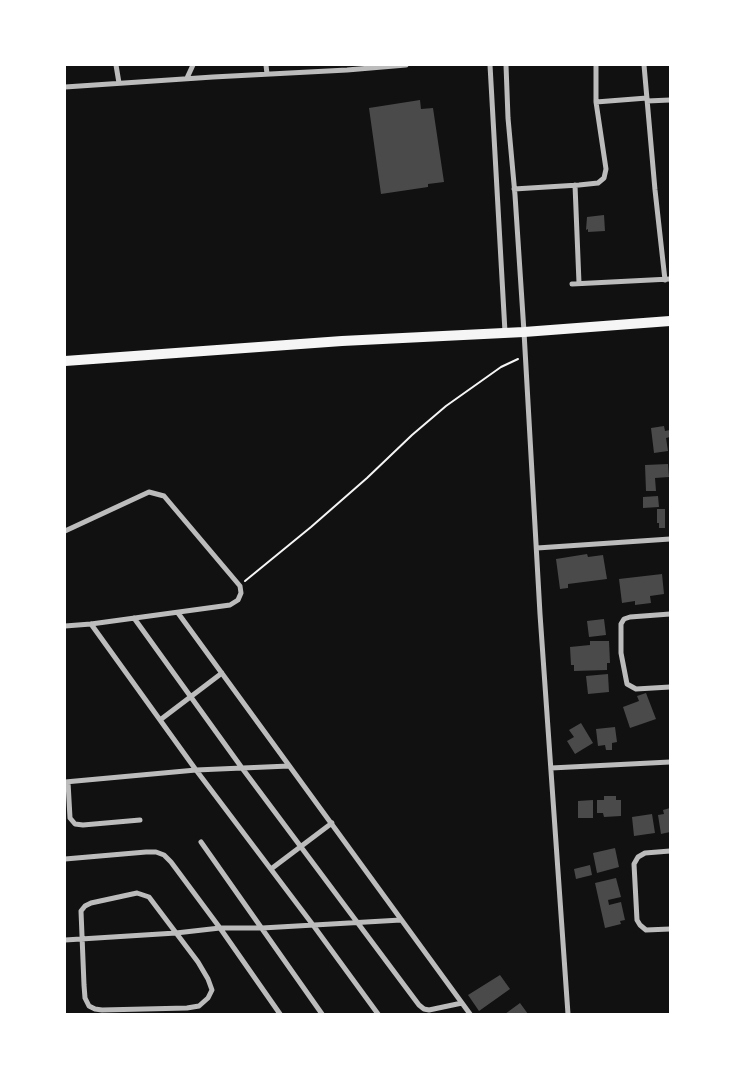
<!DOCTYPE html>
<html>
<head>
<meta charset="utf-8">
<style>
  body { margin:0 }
  #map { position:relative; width:735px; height:1079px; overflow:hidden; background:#111; font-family:Jost,sans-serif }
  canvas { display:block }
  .frame { position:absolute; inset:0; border:66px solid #fff; pointer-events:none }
</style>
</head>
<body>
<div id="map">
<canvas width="735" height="1079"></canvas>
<div class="frame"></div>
</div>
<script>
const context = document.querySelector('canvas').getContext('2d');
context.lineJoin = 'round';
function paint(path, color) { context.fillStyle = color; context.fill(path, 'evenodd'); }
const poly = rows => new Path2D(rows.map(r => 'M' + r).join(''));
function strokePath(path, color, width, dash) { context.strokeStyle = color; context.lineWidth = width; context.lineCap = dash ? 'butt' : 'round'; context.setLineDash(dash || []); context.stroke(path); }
paint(poly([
  [420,100,421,109,433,108,444,182,428,184,428,187,381,194,369,108],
  [604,215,605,231,588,232,588,229,586,230,587,217],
  [664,426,665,431,670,430,670,437,666,438,668,451,654,453,651,428],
  [668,464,669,477,655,478,656,491,646,491,645,465],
  [658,496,659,507,643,508,643,497],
  [657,509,665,509,665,528,659,528,659,523,657,523],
  [587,554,588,557,603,555,607,579,568,584,568,588,560,589,556,559],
  [662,574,664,594,650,596,651,603,635,605,635,601,622,603,619,579],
  [604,619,606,635,589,637,587,621],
  [590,641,609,641,610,663,607,663,607,670,574,671,574,665,571,665,570,647,590,645],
  [608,674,609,692,588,694,586,676],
  [646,693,656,719,630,728,623,707,639,701,637,696],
  [581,723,593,743,575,754,567,741,574,737,569,730],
  [615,727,617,742,612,743,612,750,606,750,605,745,598,746,596,729],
  [604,796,616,796,616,800,621,800,621,816,604,817,603,813,597,813,597,800,604,800],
  [593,800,593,818,578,818,578,801],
  [670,808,670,832,661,834,658,815,664,814,663,810],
  [652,814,655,833,634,836,632,817],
  [615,848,619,867,597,873,593,853],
  [590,865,592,875,576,879,574,869],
  [616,878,621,897,608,900,609,905,621,902,625,920,620,921,621,924,605,928,595,883],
  [500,975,510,989,479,1011,468,995],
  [520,1003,528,1014,505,1014]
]), '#4a4a4a');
strokePath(poly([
  [245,581,311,527,367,478,412,435,446,406,501,367,518,359]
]), '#f5f5f5', 2);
strokePath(poly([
  [116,65,119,83],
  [266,65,267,74],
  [490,65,505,332],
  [506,65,508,118,515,195,524,332,540,614,568,1014],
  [644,65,655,190,665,280],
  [187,78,193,65],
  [65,87,213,77,347,70,406,65],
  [647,101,670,100],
  [596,102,647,98],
  [575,185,579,283],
  [514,189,579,185,598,183,604,178,606,169,596,102,596,65],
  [572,284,670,279],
  [65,531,149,492,164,496,240,586,241,593,238,600,230,605,91,624,65,626],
  [537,548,670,539],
  [178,613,470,1014],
  [670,614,630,617,624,619,621,624,621,653,627,684,636,689,670,687],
  [134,618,242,768,419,1005,424,1009,429,1010,462,1003],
  [91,624,196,770,313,925,378,1014],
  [160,720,222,673],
  [551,768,670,762],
  [65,782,196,770,289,766],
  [68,782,70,818,75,824,83,825,140,820],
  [201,842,322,1014],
  [670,851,645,853,638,857,634,864,637,920,640,925,646,930,670,929],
  [65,859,146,852,156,852,164,855,171,862,220,928,280,1014],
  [271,869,332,823],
  [137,893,149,897,198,962,208,979,212,990,208,998,199,1006,187,1008,102,1010,95,1009,89,1006,85,998,84,985,81,911,85,906,91,903,137,893],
  [65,940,176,933,220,928,262,928,401,920]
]), '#bcbcbc', 5);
strokePath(poly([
  [65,361,342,341,524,332,670,321]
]), '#f5f5f5', 10);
</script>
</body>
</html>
